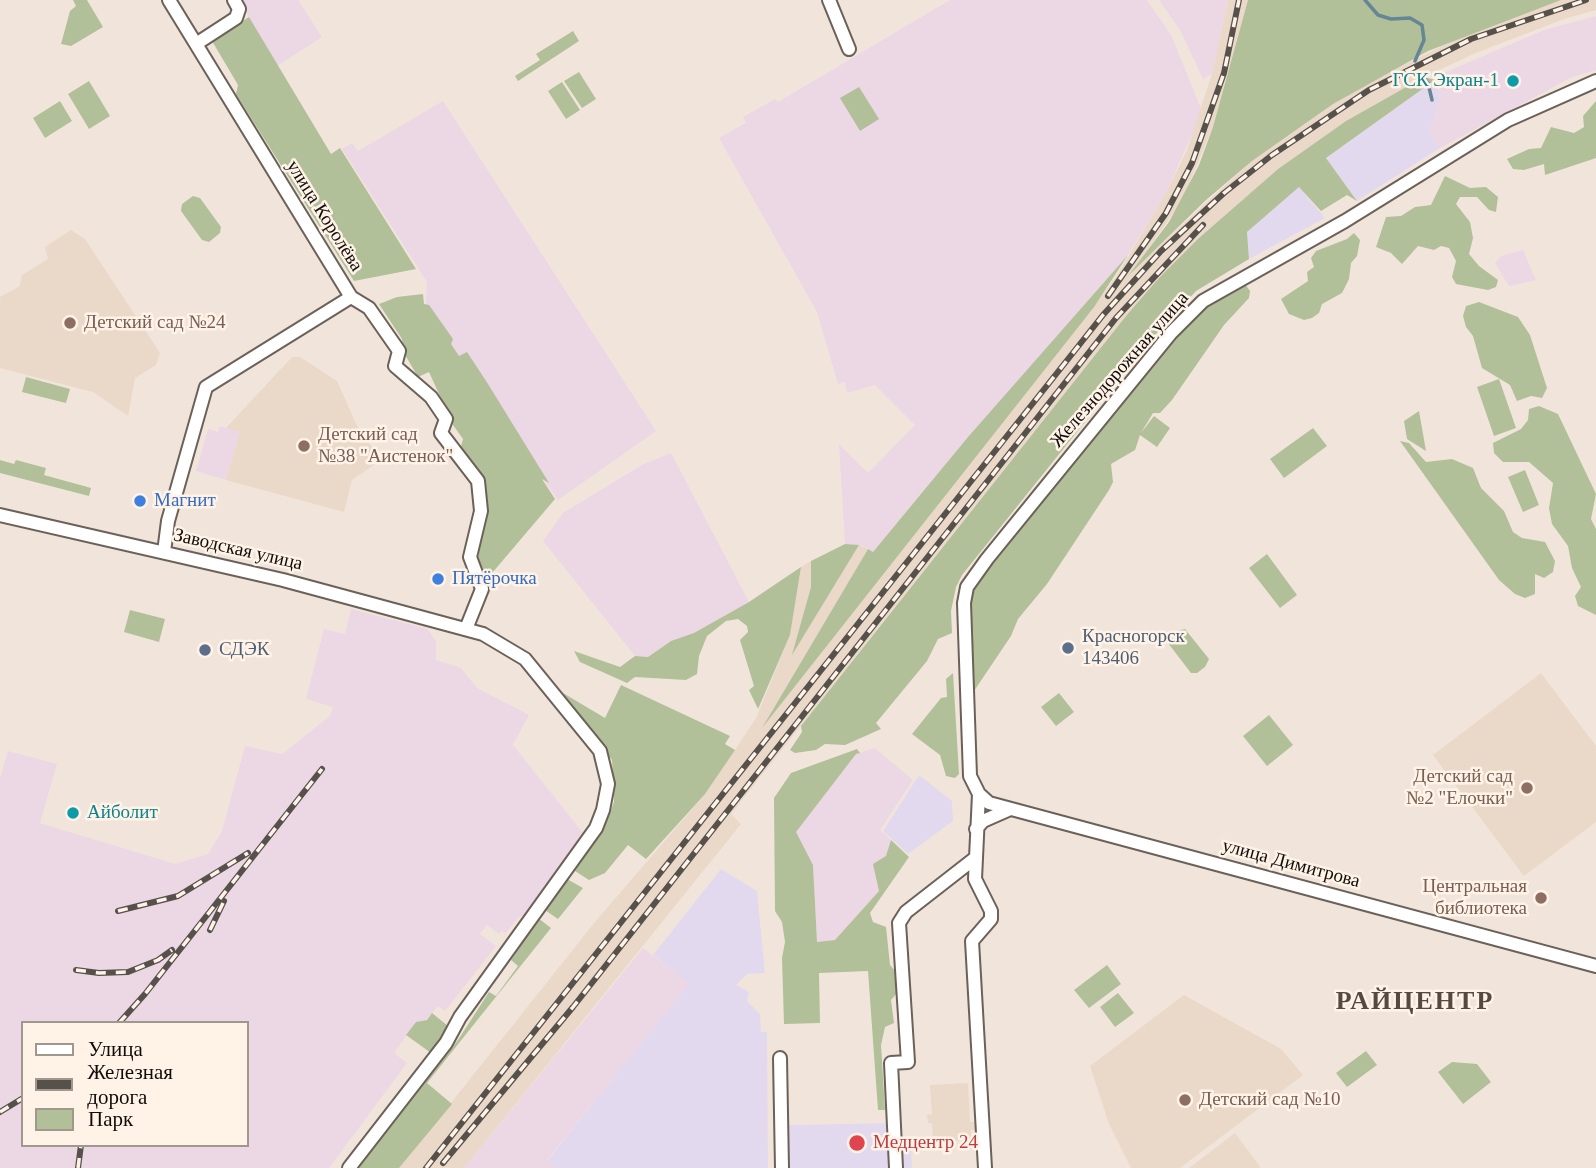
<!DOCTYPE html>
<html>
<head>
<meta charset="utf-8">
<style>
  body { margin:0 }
  #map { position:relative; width:1596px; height:1168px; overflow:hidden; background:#f1e5db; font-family:"Times New Roman",serif }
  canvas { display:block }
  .legend { position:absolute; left:21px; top:1021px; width:228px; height:126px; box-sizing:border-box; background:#fff3e8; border:2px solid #a0978f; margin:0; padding:9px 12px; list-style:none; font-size:21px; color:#110d0a }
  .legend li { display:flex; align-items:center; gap:14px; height:35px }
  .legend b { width:35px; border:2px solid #a0978f }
</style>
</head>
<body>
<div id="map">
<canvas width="1596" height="1168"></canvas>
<ul class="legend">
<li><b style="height:9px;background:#fff"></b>Улица</li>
<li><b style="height:9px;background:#57514c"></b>Железная дорога</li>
<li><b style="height:19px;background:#b1c098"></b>Парк</li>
</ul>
</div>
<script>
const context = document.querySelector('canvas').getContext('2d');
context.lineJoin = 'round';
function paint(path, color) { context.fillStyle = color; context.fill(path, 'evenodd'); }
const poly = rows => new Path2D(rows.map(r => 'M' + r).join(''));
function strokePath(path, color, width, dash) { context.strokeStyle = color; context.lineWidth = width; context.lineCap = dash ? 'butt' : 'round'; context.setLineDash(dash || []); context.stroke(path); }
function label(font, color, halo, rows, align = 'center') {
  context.font = font + ' "Times New Roman",serif'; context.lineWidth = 5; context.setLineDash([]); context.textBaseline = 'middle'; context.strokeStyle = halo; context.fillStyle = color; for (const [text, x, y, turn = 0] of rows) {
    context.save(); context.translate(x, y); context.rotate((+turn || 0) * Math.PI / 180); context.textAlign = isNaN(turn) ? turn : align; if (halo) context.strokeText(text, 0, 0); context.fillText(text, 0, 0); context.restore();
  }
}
paint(poly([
  [1435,80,1440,96,1430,133,1440,148,1357,201,1326,158],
  [1299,187,1325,218,1249,259,1247,232],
  [919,775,952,801,953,821,908,854,883,831],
  [721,869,757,891,765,973,747,974,736,985,749,992,747,1001,760,1014,761,1032,767,1032,768,1168,556,1168,547,1161,688,984,653,955],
  [898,1123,900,1147,911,1146,912,1168,789,1168,788,1125]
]), '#e3d9ee');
paint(poly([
  [239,0,298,0,322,37,277,66],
  [950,0,1147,0,1171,35,1202,111,1166,193,1128,255,968,437,873,552,863,546,845,544,839,444,868,473,915,425,875,385,847,393,845,382,838,384,817,312,719,138,746,123,743,117,775,99,778,102],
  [1159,0,1228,0,1212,74,1203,79,1180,30],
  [1596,16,1596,70,1572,77,1440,148,1430,133,1440,96,1435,80,1441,74,1544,30],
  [443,101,656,431,558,500,425,314,427,282,342,149,352,143,358,151],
  [1523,250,1536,280,1509,286,1495,263,1501,256],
  [220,426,240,432,226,480,196,471,208,429,218,432],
  [671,453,749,602,694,634,671,641,648,657,635,656,543,541,563,513,642,465],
  [351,609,428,629,436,642,436,660,461,668,477,688,529,715,513,745,583,833,526,915,519,917,506,933,501,931,499,934,487,925,480,934,496,946,445,1011,438,1006,426,1020,416,1022,394,1053,407,1063,329,1168,0,1168,0,778,8,751,57,764,40,823,175,864,208,854,222,831,245,746,282,754,330,716,333,707,306,699,324,629,345,634],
  [23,1023,247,1023,247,1145,23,1145],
  [875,748,913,780,880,830,891,840,879,891,835,940,817,942,813,865,795,832,856,754],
  [643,948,689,984,547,1160,556,1168,464,1168]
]), '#ecd7e5');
paint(poly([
  [1228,0,1248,0,1213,127,1181,202,1135,268,1252,161,1333,104,1377,78,1471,32,1561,0,1596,0,1596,10,1567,18,1478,52,1424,77,1346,121,1278,169,1199,238,1126,316,912,585,731,814,741,824,464,1168,399,1168,595,922,705,794,735,750,756,718,790,635,801,567,811,561,811,587,795,649,859,545,868,549,766,721,1116,277,1166,193,1187,150,1212,74],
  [71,230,85,239,160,353,156,365,135,378,128,416,93,392,0,368,0,297,20,286,22,275,48,259,45,247],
  [292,357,300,357,337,381,357,426,381,460,352,480,344,512,226,480,240,432,226,428],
  [1541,673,1596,746,1596,822,1524,876,1433,755],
  [1184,995,1281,1049,1303,1075,1180,1168,1131,1168,1109,1124,1090,1066],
  [968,1083,970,1122,975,1122,975,1130,971,1130,971,1140,933,1142,932,1123,928,1123,927,1115,932,1114,930,1085],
  [1235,1133,1261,1168,1189,1168]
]), '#ead8c8');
paint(poly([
  [73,0,87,0,103,27,71,46,61,44,70,11,76,6],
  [1248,0,1561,0,1428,51,1333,104,1252,161,1206,200,1128,276,1169,222,1199,165,1213,127],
  [249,17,331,154,340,148,416,269,354,281,236,94,238,85,212,41],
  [573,31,579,41,518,81,515,76,540,60,536,54],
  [579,72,596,99,582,108,564,81],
  [1424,77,1435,80,1326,158,1357,201,1347,195,1321,211,1299,187,1247,232,1249,259,1196,291,1154,336,962,575,956,587,951,611,952,633,938,639,927,661,876,723,881,729,845,745,825,744,816,750,795,753,790,750,802,732,801,726,1126,316,1159,278,1199,238,1278,169,1346,121],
  [89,81,110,116,89,129,68,94],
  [562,82,580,110,566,119,548,91],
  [859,87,879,119,860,131,840,98],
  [60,101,72,121,45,138,33,118],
  [1596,101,1596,158,1545,175,1544,164,1524,170,1513,169,1507,159,1529,149,1541,148,1551,127,1574,133,1584,127,1583,116],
  [1445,176,1470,188,1486,187,1498,197,1496,212,1489,210,1477,197,1460,197,1456,204,1470,222,1473,238,1469,254,1479,266,1498,280,1496,287,1488,290,1456,284,1452,277,1456,261,1449,248,1441,246,1434,250,1418,246,1402,264,1391,253,1376,247,1386,217,1401,216,1415,207,1431,205],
  [193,196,200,198,221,227,220,233,209,242,202,240,181,211,182,204],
  [1354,233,1360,240,1357,256,1351,263,1349,279,1342,293,1322,304,1319,313,1312,318,1304,320,1289,314,1281,299,1308,281,1307,272,1314,267,1311,258,1316,251,1347,239],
  [1128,255,1094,307,762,728,868,549,873,552,968,437],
  [1245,284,1250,291,1249,298,1224,325,1172,400,1160,413,1153,413,1141,433,1154,416,1170,428,1157,447,1140,435,1135,450,1111,464,1113,482,1109,490,1047,584,1018,619,1011,636,974,691,970,605,975,588,983,574,1184,328,1212,303],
  [423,294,424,304,429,305,453,339,451,344,459,356,467,352,488,384,549,483,542,479,555,499,487,579,477,555,488,511,484,479,460,450,463,439,453,425,429,372,418,377,404,353,402,339,379,304,397,297],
  [1479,302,1518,317,1530,335,1547,388,1542,398,1531,396,1517,401,1510,385,1482,368,1473,336,1466,327,1463,316,1466,306],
  [26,377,70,389,66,403,22,392],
  [1499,379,1516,428,1494,436,1477,387],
  [1539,406,1558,414,1596,494,1591,519,1596,529,1596,615,1578,606,1575,596,1581,587,1572,568,1568,546,1552,524,1549,508,1553,483,1529,462,1503,462,1494,453,1493,443,1521,429,1528,420,1529,409],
  [1419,411,1426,451,1407,439,1404,421],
  [1313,428,1327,446,1284,478,1270,459],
  [1400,441,1409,443,1426,462,1452,459,1473,468,1481,488,1504,511,1513,532,1522,538,1545,542,1555,561,1553,572,1544,578,1535,574,1535,594,1525,598,1515,594,1499,580],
  [0,460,14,464,16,460,46,468,44,475,91,488,89,496,0,473],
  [1525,470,1539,505,1523,512,1508,477],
  [845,544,859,545,792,655,811,587,811,561],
  [1267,554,1297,595,1280,608,1249,568],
  [801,567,790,635,758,709,749,690,754,686,740,640,748,632,747,626,738,619,726,621,707,636,699,656,697,674,686,680,635,677,627,683,580,662,574,651,620,667,635,656,648,657,671,641,694,633,749,602],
  [130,610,165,619,159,642,124,632],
  [1185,629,1209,659,1205,667,1197,673,1191,673,1168,643,1177,631],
  [953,673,959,774,955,778,946,776,940,755,912,734,941,698,947,697,946,679],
  [621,685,730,736,725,744,735,750,705,794,646,859,628,845,605,873,589,880,575,871,607,820,614,802,612,760,558,690,605,718],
  [1059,693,1074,712,1056,726,1041,707],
  [1269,715,1293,745,1267,766,1243,736],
  [857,749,860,753,856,754,796,832,813,865,817,942,835,940,879,891,873,864,886,856,891,840,909,857,870,913,873,922,886,927,890,965,897,973,897,993,891,1000,894,1023,885,1027,881,1045,885,1110,878,1110,868,971,819,973,820,1023,784,1024,782,958,785,942,782,922,775,911,774,798,791,773],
  [567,879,583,888,558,919,545,910],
  [538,918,551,928,427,1083,452,1104,399,1168,358,1168,458,1040,489,992,496,996,518,966,511,960],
  [1107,965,1121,984,1089,1008,1074,990],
  [1118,993,1134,1013,1115,1027,1100,1007],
  [432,1013,448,1026,431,1053,406,1035,416,1022,427,1020],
  [1366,1051,1377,1065,1347,1087,1336,1073],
  [1452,1062,1477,1064,1491,1082,1463,1104,1438,1072]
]), '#b1c098');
strokePath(poly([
  [1365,0,1378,15,1391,19,1410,18,1422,25,1424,40,1415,61],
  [1422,75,1428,83,1432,100]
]), '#668696', 3.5);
const minor = poly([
  [169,0,351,297,369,308,399,351,395,366,431,397,446,419,441,433,478,481,481,511,470,557,482,589,466,629],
  [829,0,849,49],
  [196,44,236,18,239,9,234,0],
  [1596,81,1508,120,1345,221,1203,301,1171,333,987,559,967,587,964,603,970,776,979,794,989,803,1596,966],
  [0,515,283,580,483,634,525,659,600,751,608,784,603,810,596,828,460,1017,446,1043,349,1168],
  [164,552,168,521,206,387,351,297],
  [979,794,975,879,991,911,991,919,972,941,985,1168],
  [976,829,983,821,1008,810],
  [780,1058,782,1168],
  [896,1168,891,1063,908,1062,899,923,906,912,974,859]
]);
strokePath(minor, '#6b6158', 16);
strokePath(minor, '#fff', 12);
const rail = poly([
  [1108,296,1166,213,1192,163,1224,73,1239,0],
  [118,911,178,896,248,853],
  [210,930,224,901],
  [76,970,99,973,128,972,158,960,172,950],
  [119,1023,145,994,322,769],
  [0,1112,23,1098],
  [443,1163,573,1007,1116,318,1203,225],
  [78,1168,81,1145],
  [426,1168,1103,315,1161,251,1224,193,1272,155,1369,90,1471,39,1586,0]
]);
strokePath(rail, '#57514c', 6);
strokePath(rail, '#fff3e8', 3.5, [10]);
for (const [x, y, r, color] of [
  [1513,81,7,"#0f9aa8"],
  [70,323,7,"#8d6e63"],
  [304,446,7,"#8d6e63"],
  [140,501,7,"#3f7fe0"],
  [438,579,7,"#3f7fe0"],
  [1068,648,7,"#5c6f8a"],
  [205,650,7,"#5c6f8a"],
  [1527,788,7,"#8d6e63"],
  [73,813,7,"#0f9aa8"],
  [1541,898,7,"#8d6e63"],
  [1185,1100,7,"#8d6e63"],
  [857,1143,9,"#e0444e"]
]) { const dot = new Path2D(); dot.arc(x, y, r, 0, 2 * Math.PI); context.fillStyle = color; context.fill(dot); strokePath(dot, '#fff3e8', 2.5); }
label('19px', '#0d838f', '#fff3e8', [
  ["ГСК Экран-1",1499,81],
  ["Айболит",87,813,"left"]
], 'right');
label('19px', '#110d0a', '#fff3e8', [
  ["улица Королёва",324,216,58],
  ["Железнодорожная улица",1120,370,-49],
  ["Заводская улица",238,550,13],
  ["улица Димитрова",1291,864,15]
]);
label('19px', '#785e54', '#fff3e8', [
  ["Детский сад №24",84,323],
  ["Детский сад",318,435],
  ["№38 \"Аистенок\"",318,457],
  ["Детский сад",1513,777,"right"],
  ["№2 \"Елочки\"",1513,799,"right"],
  ["Центральная",1527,887,"right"],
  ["библиотека",1527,909,"right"],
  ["Детский сад №10",1199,1100]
], 'left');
label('19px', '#366cbe', '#fff3e8', [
  ["Магнит",154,501],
  ["Пятёрочка",452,579]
], 'left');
label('19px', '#4e5e75', '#fff3e8', [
  ["Красногорск",1082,637],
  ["143406",1082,659],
  ["СДЭК",219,650]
], 'left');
label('19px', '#be3a42', '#fff3e8', [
  ["Медцентр 24",873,1143]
], 'left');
context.letterSpacing = '2px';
label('bold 26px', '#544a41', '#fff3e8', [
  ["РАЙЦЕНТР",1415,1002]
]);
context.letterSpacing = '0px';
</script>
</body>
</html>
